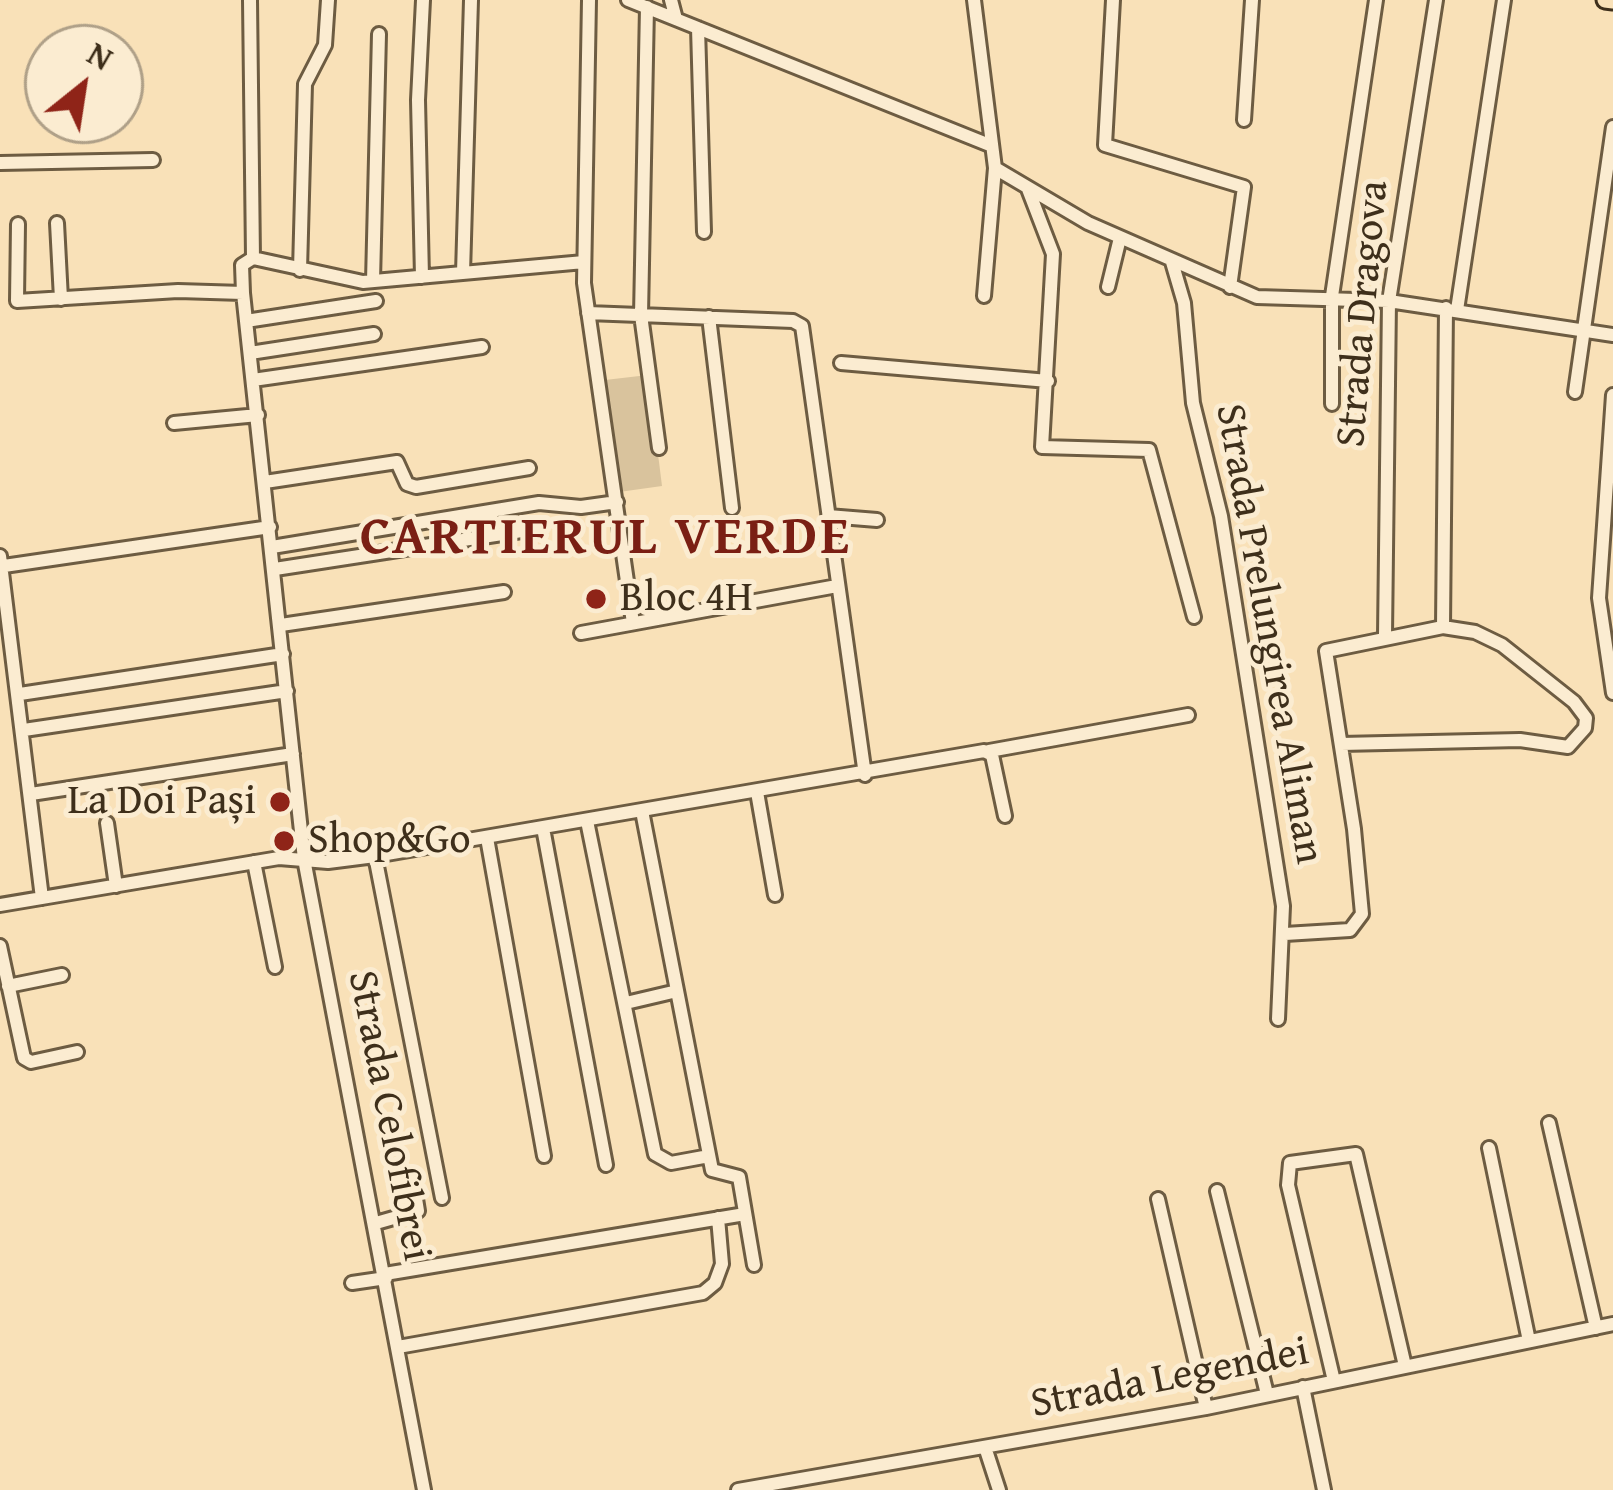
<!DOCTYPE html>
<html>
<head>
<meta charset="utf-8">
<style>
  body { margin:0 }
  #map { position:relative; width:1613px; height:1490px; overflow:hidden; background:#f9e1b8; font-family:"Gentium Book Plus",serif }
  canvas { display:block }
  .north { position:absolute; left:24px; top:24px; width:120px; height:120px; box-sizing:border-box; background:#fbecd1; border:3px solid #afa088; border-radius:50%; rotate:30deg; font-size:33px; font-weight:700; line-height:48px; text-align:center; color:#3e2f1b }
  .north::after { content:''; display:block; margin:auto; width:42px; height:54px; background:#8f2418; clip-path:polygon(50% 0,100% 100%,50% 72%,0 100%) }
</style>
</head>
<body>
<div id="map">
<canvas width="1613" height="1490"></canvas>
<div class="north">N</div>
</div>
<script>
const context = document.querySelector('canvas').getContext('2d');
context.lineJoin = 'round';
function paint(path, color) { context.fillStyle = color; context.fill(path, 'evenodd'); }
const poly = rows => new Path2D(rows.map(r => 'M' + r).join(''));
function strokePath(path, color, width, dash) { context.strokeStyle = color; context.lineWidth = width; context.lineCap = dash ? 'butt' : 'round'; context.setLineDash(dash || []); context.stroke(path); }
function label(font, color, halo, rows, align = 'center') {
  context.font = font + ' "Gentium Book Plus",serif'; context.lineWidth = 10; context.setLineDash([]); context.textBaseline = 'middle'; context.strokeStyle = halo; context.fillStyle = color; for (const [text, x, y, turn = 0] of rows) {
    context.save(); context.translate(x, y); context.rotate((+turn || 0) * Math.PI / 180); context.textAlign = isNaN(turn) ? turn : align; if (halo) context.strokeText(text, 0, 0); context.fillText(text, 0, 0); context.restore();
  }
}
paint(poly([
  [648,375,662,486,619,492,605,380]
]), '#d9c39d');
const minor = poly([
  [250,0,253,258,242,265,243,293,304,859,424,1490],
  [589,0,584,283,633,623],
  [628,0,992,146],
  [671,0,676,19],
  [974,0,995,168,984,296],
  [1113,0,1105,145,1244,187,1230,287],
  [647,7,641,315,659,448],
  [698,28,704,232],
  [1244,120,1252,0],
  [0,163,153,160],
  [995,168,1088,223,1257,297,1389,301,1613,335],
  [1028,189,1053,254,1042,447,1149,450,1194,617],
  [57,223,61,299],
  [18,224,17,301,178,291,243,293],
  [253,258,363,282,584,262],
  [1172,262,1184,303,1193,403,1221,516,1283,906,1278,1019],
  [300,270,305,84,325,45,328,0],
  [463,273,471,0],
  [422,277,418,100,423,0],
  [373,281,379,34],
  [1108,287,1120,238],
  [1457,310,1504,0],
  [588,313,793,321,802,326,865,775],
  [709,317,732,508],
  [246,321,376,301],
  [250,353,374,334],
  [841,363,1048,381],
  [253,380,482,347],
  [1575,392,1613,127],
  [1613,395,1599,598,1613,693],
  [1332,404,1332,296,1376,0],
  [174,423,258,415],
  [265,482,397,462,407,484,416,487,529,468],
  [828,516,877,520],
  [272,547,539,503,581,507,617,502],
  [0,556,42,898],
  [4,566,270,527],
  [275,569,541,528],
  [281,625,504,592],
  [1443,627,1446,308],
  [581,633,837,586],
  [1385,635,1389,301,1436,0],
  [20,694,283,654],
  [24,730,287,691],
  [989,751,1188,715],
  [757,792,775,895],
  [31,794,293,754],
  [642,811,712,1170,739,1177,754,1265],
  [587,821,655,1154,671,1163,709,1156],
  [107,823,116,886],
  [543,828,606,1165],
  [487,838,544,1156],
  [375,856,442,1198],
  [254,862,275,967],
  [0,905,279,858,328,862,375,856,984,751,992,755,1005,816],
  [1285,934,1350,930,1362,914,1354,829,1326,651,1443,627,1475,632,1502,645,1574,702,1586,718,1585,728,1568,747,1520,740,1341,744],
  [0,946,24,1058,31,1062,77,1052],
  [8,986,62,975],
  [626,1003,677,991],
  [1549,1123,1596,1328],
  [1489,1148,1529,1341],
  [1217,1191,1267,1394],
  [1158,1199,1206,1408],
  [376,1223,418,1211,412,1174],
  [385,1274,745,1214],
  [352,1283,386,1278],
  [398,1347,703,1293,715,1283,722,1264,718,1218],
  [1334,1381,1288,1185,1290,1163,1356,1154,1405,1366],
  [1303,1387,1324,1490],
  [985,1447,999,1490],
  [738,1490,1206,1408,1613,1324]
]);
const major = poly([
  [1605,0,1613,1]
]);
strokePath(minor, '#6d5c42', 18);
strokePath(major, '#3e2f1b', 21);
strokePath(minor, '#fbecd1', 12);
strokePath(major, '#f9e1b8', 15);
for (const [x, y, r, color] of [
  [596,599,12,"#8f2418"],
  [280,802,12,"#8f2418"],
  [284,841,12,"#8f2418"]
]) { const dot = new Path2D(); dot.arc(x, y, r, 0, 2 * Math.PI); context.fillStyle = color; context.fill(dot); strokePath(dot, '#fbecd1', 4.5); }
label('42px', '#3e2f1b', '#fbecd1', [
  ["Strada Dragova",1364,314,-85],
  ["Strada Prelungirea Aliman",1268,634,80],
  ["Strada Celofibrei",388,1116,79],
  ["Strada Legendei",1170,1379,-11]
]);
label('42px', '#3e2f1b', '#fbecd1', [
  ["Bloc 4H",620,599],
  ["La Doi Pași",256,802,"right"],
  ["Shop&Go",308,841]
], 'left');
context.letterSpacing = '3px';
label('bold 54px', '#7a1f14', '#fbecd1', [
  ["CARTIERUL VERDE",606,539]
]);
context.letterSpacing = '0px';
</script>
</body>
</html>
